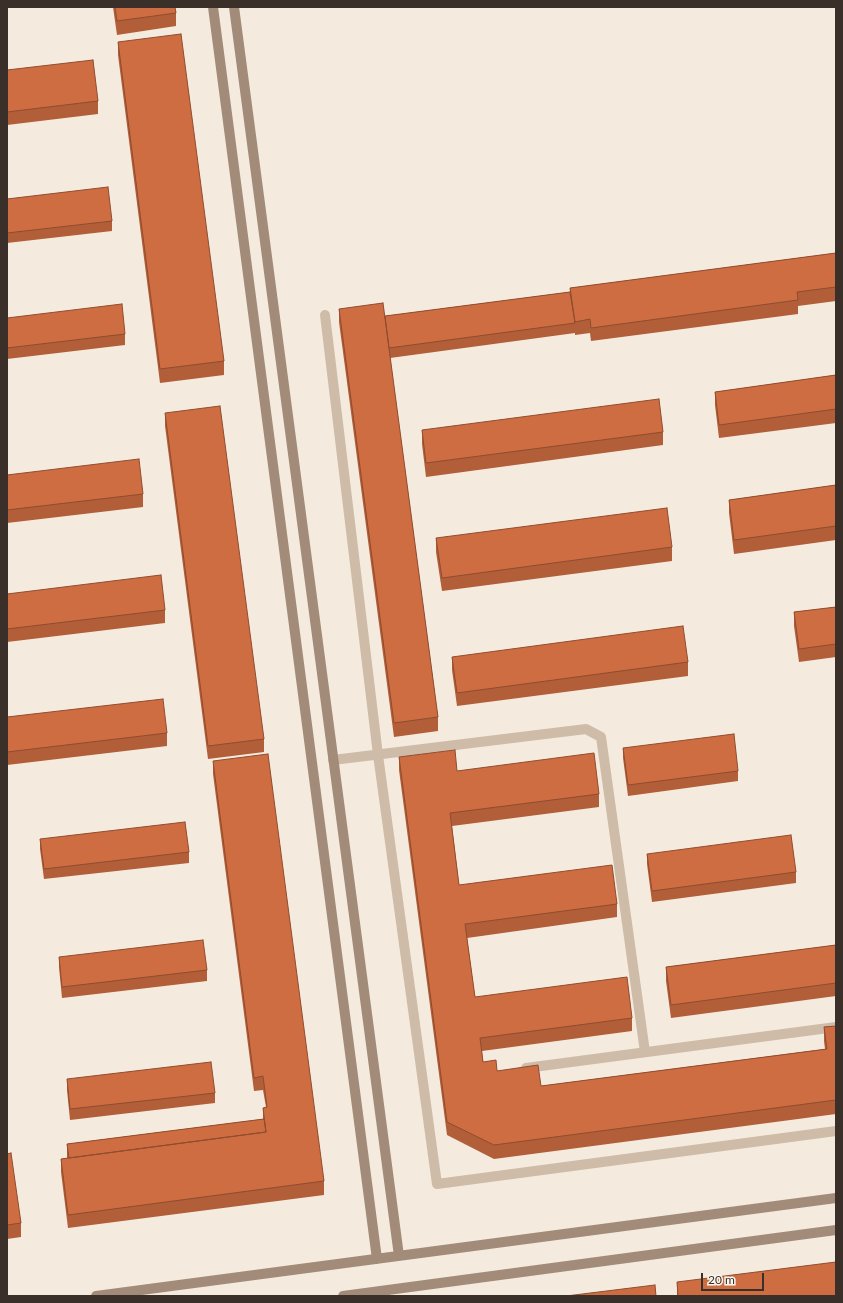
<!DOCTYPE html>
<html>
<head>
<meta charset="utf-8">
<style>
  body { margin:0 }
  #map { position:relative; width:843px; height:1303px; overflow:hidden; background:#f4ebde; font-family:Lato,sans-serif }
  canvas { display:block }
  .frame { position:absolute; inset:0; border:8px solid #3a2f29; pointer-events:none }
  .scale { position:absolute; left:701px; top:1273px; width:63px; height:18px; box-sizing:border-box; border:2px solid #3a2f29; border-top:0; padding-left:5px; font-size:12px; line-height:14px; white-space:nowrap; color:#3a2f29; -webkit-text-stroke:3px #fbf5eb; paint-order:stroke }
</style>
</head>
<body>
<div id="map">
<canvas width="843" height="1303"></canvas>
<div class="frame"></div>
<div class="scale">20 m</div>
</div>
<script>
const context = document.querySelector('canvas').getContext('2d');
context.lineJoin = 'round';
const poly = rows => new Path2D(rows.map(r => 'M' + r).join(''));
function strokePath(path, color, width, dash) { context.strokeStyle = color; context.lineWidth = width; context.lineCap = dash ? 'butt' : 'round'; context.setLineDash(dash || []); context.stroke(path); }
function paint(path, color) { context.fillStyle = color; context.fill(path, 'evenodd'); }
strokePath(poly([
  [325,315,378,755,437,1184,836,1131],
  [333,760,586,729,601,737,645,1052],
  [526,1068,836,1027]
]), '#cebca8', 10);
strokePath(poly([
  [213,7,377,1259],
  [234,7,399,1256],
  [96,1296,836,1198],
  [343,1296,836,1230]
]), '#a28b79', 10);
paint(poly([
  [113,7,175,7,176,13,176,26,117,35],
  [118,42,224,361,224,375,160,383,118,55],
  [7,70,98,101,98,114,7,125],
  [7,199,112,221,112,231,7,243],
  [836,253,836,301,798,306,798,314,591,341,590,333,575,335,575,333,390,358,438,717,438,731,394,737,339,322,339,309,385,316,570,292,570,288],
  [7,318,125,334,125,345,7,359],
  [836,375,836,423,719,438,715,405,715,392],
  [165,413,264,739,264,752,208,759,165,426],
  [422,430,663,432,663,445,426,477,422,444],
  [7,475,143,494,143,507,7,523],
  [836,485,836,540,734,554,729,513,729,500],
  [436,538,672,547,672,561,442,591,436,552],
  [7,594,165,610,165,623,7,642],
  [836,607,836,657,799,662,794,626,794,612],
  [452,657,688,662,688,676,457,706,452,670],
  [7,717,167,733,167,746,7,765],
  [623,748,738,771,738,781,628,796,623,758],
  [399,757,457,771,599,794,599,807,452,826,459,885,617,904,617,917,467,938,475,997,632,1018,632,1031,482,1051,483,1062,497,1071,541,1086,825,1049,824,1041,824,1027,836,1026,836,1114,494,1159,447,1135,399,770],
  [213,761,324,1181,324,1195,68,1228,61,1172,61,1159,67,1158,67,1144,263,1119,263,1108,266,1107,263,1090,254,1091,213,774],
  [40,839,189,852,189,863,44,879,40,849],
  [647,854,796,872,796,883,652,902,647,864],
  [836,945,836,996,671,1018,666,981,666,967],
  [59,957,207,970,207,981,62,998,59,967],
  [67,1079,215,1093,215,1103,70,1120,67,1090],
  [7,1154,21,1223,21,1237,7,1239],
  [677,1282,836,1296,677,1296]
]), '#b15e39');
const building = poly([
  [115,7,175,7,176,13,117,21,115,7],
  [181,34,224,361,160,369,118,42,181,34],
  [93,60,98,101,7,112,7,70,93,60],
  [108,187,112,221,7,233,7,199,108,187],
  [836,253,836,287,797,292,798,300,591,328,590,319,575,322,570,288,836,253],
  [570,292,575,323,389,348,385,316,570,292],
  [383,303,438,717,394,723,339,309,383,303],
  [122,304,125,334,7,348,7,318,122,304],
  [836,375,836,409,719,425,715,392,836,375],
  [659,399,663,432,426,463,422,430,659,399],
  [220,406,264,739,208,746,165,413,220,406],
  [139,459,143,494,7,510,7,475,139,459],
  [836,485,836,526,734,540,729,500,836,485],
  [667,508,672,547,442,578,436,538,667,508],
  [161,575,165,610,7,629,7,594,161,575],
  [836,607,836,644,799,649,794,612,836,607],
  [683,626,688,662,457,693,452,657,683,626],
  [163,699,167,733,7,752,7,717,163,699],
  [734,734,738,771,628,785,623,748,734,734],
  [455,750,457,771,594,753,599,794,450,813,459,885,612,865,617,904,465,924,475,997,627,977,632,1018,480,1038,483,1062,496,1060,497,1071,538,1065,541,1086,827,1049,824,1027,836,1026,836,1100,494,1145,447,1122,399,757,455,750],
  [268,754,324,1181,68,1215,61,1159,266,1132,263,1108,267,1107,263,1076,254,1078,213,761,268,754],
  [185,822,189,852,44,869,40,839,185,822],
  [791,835,796,872,652,891,647,854,791,835],
  [203,940,207,970,62,987,59,957,203,940],
  [836,945,836,983,671,1005,666,967,836,945],
  [211,1062,215,1093,70,1109,67,1079,211,1062],
  [264,1119,266,1132,69,1158,67,1144,264,1119],
  [11,1153,21,1223,7,1225,7,1154,11,1153],
  [836,1262,836,1296,678,1296,677,1282,836,1262],
  [655,1285,656,1296,566,1296,655,1285]
]);
paint(building, '#ce6d42');
strokePath(building, '#904c2e', 1);
</script>
</body>
</html>
